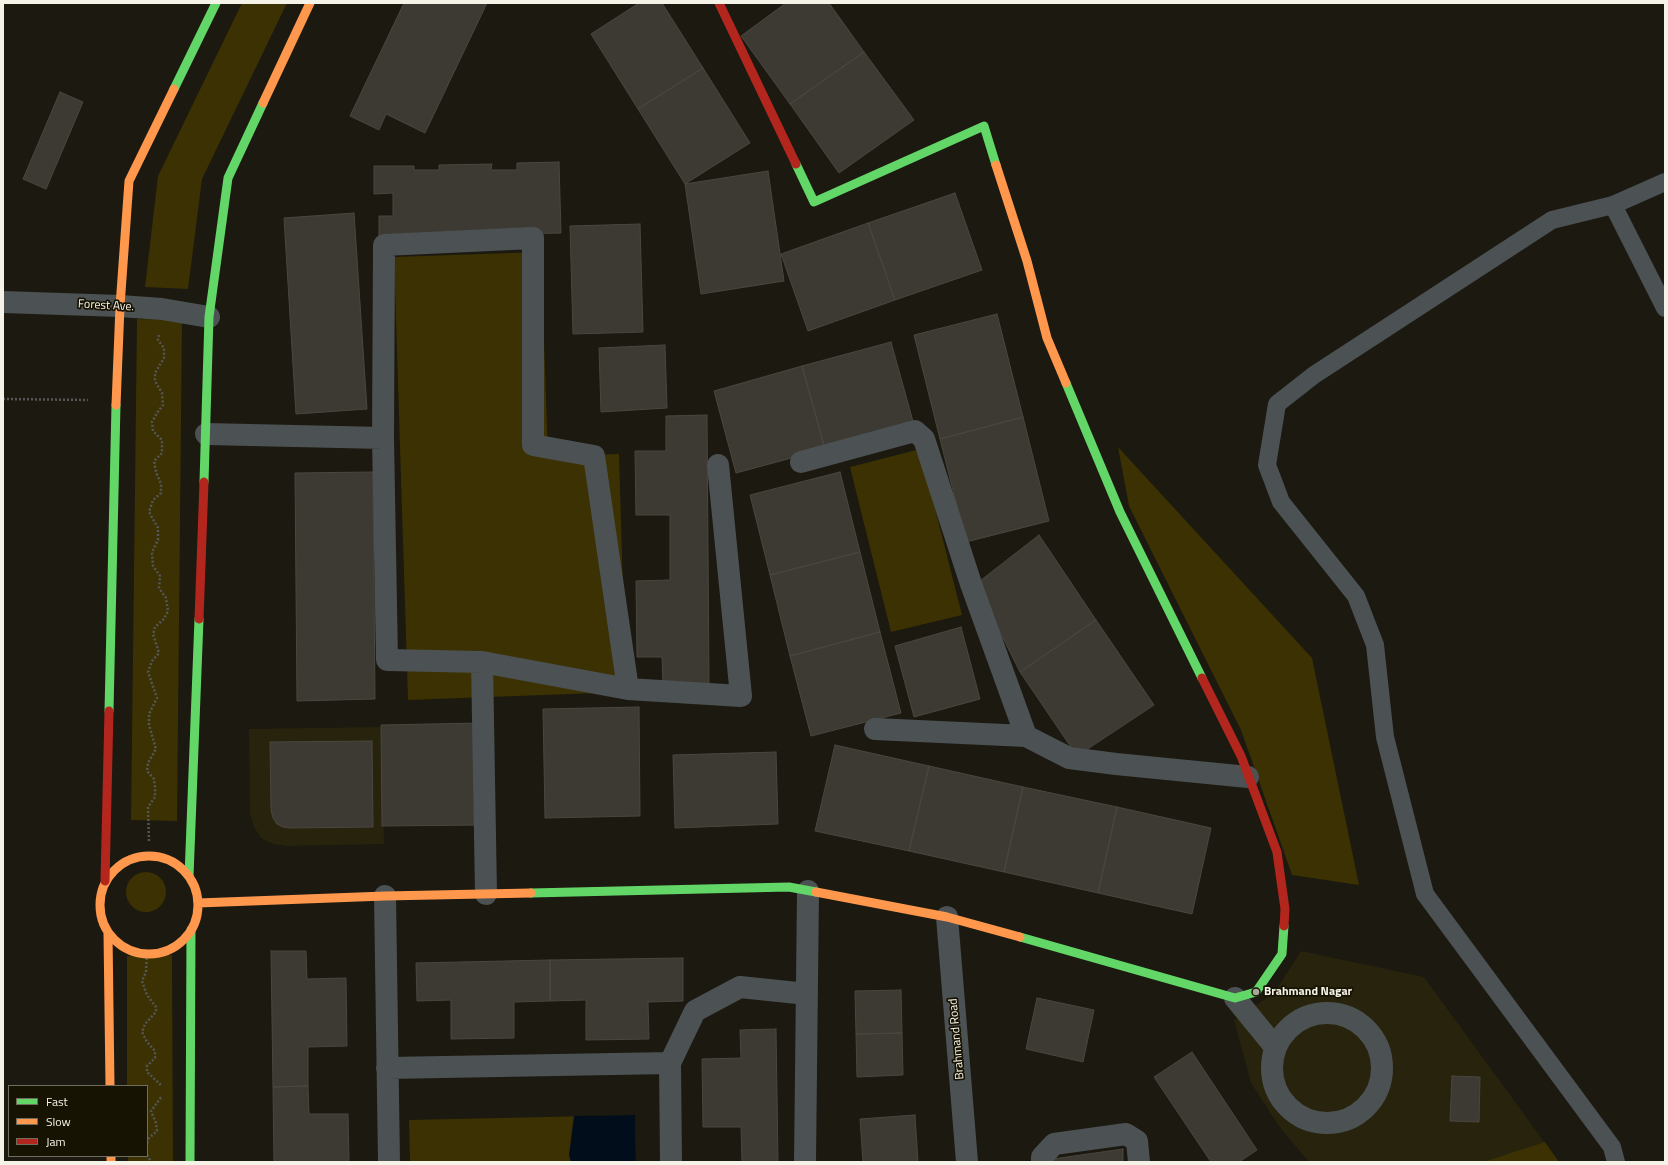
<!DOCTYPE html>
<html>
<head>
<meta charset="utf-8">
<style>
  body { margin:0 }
  #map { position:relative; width:1668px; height:1165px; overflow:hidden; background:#1b1910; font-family:"Titillium Web",sans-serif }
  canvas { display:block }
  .frame { position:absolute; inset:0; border:4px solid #f5f3e8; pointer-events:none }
  .legend { position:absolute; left:8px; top:1085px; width:140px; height:72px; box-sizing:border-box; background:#171303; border:1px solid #706d5f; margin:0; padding:5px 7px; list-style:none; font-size:12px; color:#f5f3e8 }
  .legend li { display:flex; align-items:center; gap:8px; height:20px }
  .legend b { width:20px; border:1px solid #706d5f }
</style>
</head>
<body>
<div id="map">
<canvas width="1668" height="1165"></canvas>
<div class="frame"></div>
<ul class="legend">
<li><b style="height:5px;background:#63d668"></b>Fast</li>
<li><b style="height:5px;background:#ff974d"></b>Slow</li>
<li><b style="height:5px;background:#b3261e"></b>Jam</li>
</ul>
</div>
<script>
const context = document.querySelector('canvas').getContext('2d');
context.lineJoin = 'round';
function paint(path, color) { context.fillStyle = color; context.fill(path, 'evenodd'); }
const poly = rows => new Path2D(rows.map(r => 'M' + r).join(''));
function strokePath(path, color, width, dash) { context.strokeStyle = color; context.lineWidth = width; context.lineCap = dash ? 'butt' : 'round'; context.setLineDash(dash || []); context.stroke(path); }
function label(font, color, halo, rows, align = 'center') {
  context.font = font + ' "Titillium Web",sans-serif'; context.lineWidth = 3.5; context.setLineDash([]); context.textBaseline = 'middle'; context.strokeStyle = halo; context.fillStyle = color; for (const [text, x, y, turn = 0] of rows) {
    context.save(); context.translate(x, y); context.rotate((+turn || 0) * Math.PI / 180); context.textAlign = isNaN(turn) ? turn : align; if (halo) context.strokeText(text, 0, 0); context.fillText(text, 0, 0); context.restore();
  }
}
paint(poly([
  [382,727,384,844,286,846,273,844,261,838,254,827,250,813,249,729],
  [1301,951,1424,977,1545,1143,1485,1162,1309,1162,1281,1129,1251,1083,1234,1020,1274,993]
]), '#28230c');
paint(poly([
  [242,3,287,3,202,179,188,289,145,287,158,176],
  [541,252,548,456,619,454,626,692,408,700,394,257],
  [137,319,182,320,177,821,131,820],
  [1118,447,1312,658,1359,885,1292,875,1241,730,1129,506],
  [920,449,962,615,891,632,850,467],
  '126 892a20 20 0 1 1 40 0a20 20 0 1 1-40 0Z',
  [172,955,173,1162,128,1162,128,1156,147,1156,147,1086,127,1086,127,956],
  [635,1115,636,1162,410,1162,409,1120],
  [1545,1142,1559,1162,1483,1162]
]), '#3b3102');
paint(poly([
  [635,1115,636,1162,571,1162,569,1155,574,1116]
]), '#020d1b');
const building = poly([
  [404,3,487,3,425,133,386,114,379,130,350,116,404,3],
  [639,3,662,3,703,68,638,109,591,34,639,3],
  [786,3,829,3,864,52,790,104,741,36,786,3],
  [864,52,914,120,839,173,790,104,864,52],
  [703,68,750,143,685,184,638,109,703,68],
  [60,92,83,102,46,189,23,179,60,92],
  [559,162,561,233,379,237,379,216,393,216,393,193,374,194,374,166,414,166,414,170,439,170,439,165,492,164,491,170,517,170,517,163,559,162],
  [768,171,784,281,701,294,685,184,768,171],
  [955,193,982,270,895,300,868,223,955,193],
  [354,213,367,409,296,414,284,218,354,213],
  [868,223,895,300,808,331,781,254,868,223],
  [640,224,643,332,573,334,570,226,640,224],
  [997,314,1023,417,940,439,914,335,997,314],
  [891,342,914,425,825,449,802,366,891,342],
  [665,345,667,408,601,412,599,348,665,345],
  [802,366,825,449,736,473,714,391,802,366],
  [707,415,709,684,663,685,662,657,637,657,636,581,670,580,670,515,636,515,635,451,666,451,666,416,707,415],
  [1023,417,1049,521,966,542,940,439,1023,417],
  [373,472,375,699,297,701,295,473,373,472],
  [840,472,860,552,770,575,750,495,840,472],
  [1039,535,1096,620,1020,672,976,584,1039,535],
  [860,552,880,632,790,656,770,575,860,552],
  [1096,620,1154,705,1077,756,1020,672,1096,620],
  [961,627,980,699,914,717,895,646,961,627],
  [880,632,901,713,811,736,790,656,880,632],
  [639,707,640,816,545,818,543,709,639,707],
  [480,723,481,825,382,826,381,725,480,723],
  [372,741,373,827,291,828,283,827,277,824,273,818,271,810,270,742,372,741],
  [835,745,929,766,909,851,815,831,835,745],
  [776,752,778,824,675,828,673,755,776,752],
  [929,766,1023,787,1004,872,909,851,929,766],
  [1023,787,1117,807,1098,893,1004,872,1023,787],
  [1117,807,1211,828,1192,914,1098,893,1117,807],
  [271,951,306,951,307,979,346,978,347,1046,308,1047,308,1086,273,1087,271,951],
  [683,958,683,1001,648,1002,649,1039,586,1040,586,1000,550,1001,550,960,683,958],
  [550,960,550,1001,514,1002,514,1038,451,1039,451,1000,417,1001,416,963,550,960],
  [901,990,902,1033,856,1034,855,991,901,990],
  [1037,998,1094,1010,1083,1062,1026,1049,1037,998],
  [776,1029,778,1162,742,1162,741,1127,703,1127,702,1059,741,1058,740,1030,776,1029],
  [902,1033,903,1075,857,1077,856,1034,902,1033],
  [1192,1052,1257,1150,1239,1162,1211,1162,1154,1077,1192,1052],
  [1452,1076,1480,1077,1479,1122,1450,1121,1452,1076],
  [308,1086,309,1114,348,1114,349,1162,274,1162,273,1087,308,1086],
  [915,1115,918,1162,863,1162,860,1119,915,1115],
  [1123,1149,1123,1162,1053,1162,1053,1159,1123,1149]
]);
paint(building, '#3c3a33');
strokePath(building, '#49473f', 1);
strokePath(poly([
  [3,399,88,400],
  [149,841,148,807,155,797,155,787,154,779,147,771,148,763,156,749,149,725,149,714,157,698,148,672,152,661,159,653,153,634,155,627,164,619,168,611,166,598,159,588,160,576,153,566,152,552,158,540,158,528,149,512,153,500,161,493,161,484,156,472,154,461,162,453,162,440,153,431,152,422,157,413,163,405,162,393,155,381,155,373,164,358,164,348,158,340,159,335],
  [147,954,146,972,142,981,147,995,156,1007,156,1012,145,1024,142,1032,147,1042,155,1051,155,1058,147,1066,147,1072,162,1086],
  [147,1143,149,1138,157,1131,156,1123,151,1111,162,1096],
  [147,1155,151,1162]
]), '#545657', 2.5, [2, 2]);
strokePath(poly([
  [1613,205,1665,308],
  [1616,1162,1612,1147,1425,894,1385,737,1375,645,1356,596,1281,502,1267,465,1277,404,1314,375,1552,220,1613,205,1665,182]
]), '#4c5153', 18);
strokePath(poly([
  [3,302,120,306,162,309,209,317],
  [206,434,383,438,387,660,482,662,628,689,594,456,533,445,533,238,384,245,383,438],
  [801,462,915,431,924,439,971,584,1026,736,1069,758,1116,764,1248,777],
  [482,662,486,894],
  [628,689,741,696,718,465],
  [875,729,1026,736],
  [385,896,389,1162],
  [947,917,967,1162],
  [1235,998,1275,1047],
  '1272 1068a55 55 0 1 1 110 0a55 55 0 1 1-110 0Z',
  [670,1063,695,1011,740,987,807,994],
  [387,1068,670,1063,671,1162],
  [805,1162,808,891],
  [1042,1162,1042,1157,1054,1144,1126,1134,1137,1141,1139,1162]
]), '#4c5153', 22);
strokePath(poly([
  [174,89,216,3],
  [796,164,814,202,984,126,996,165],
  [1066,383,1120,512,1202,678],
  [204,482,209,317,228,178,263,103],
  [109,711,116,405],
  [189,876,199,619],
  [531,893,789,887,816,892],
  [1020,937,1235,998,1256,992,1282,954,1284,926],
  [190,1162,191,930]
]), '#63d668', 9);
strokePath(poly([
  [263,103,310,3],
  [996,165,1027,261,1047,338,1066,383],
  [116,405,120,306,129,181,174,89],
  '100 905a49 49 0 1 1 98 0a49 49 0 1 1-98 0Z',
  [816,892,947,917,1020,937],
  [198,903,385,896,531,893],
  [108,933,110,1086],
  [111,1156,111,1162]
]), '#ff974d', 9);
strokePath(poly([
  [719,3,796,164],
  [199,619,204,482],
  [1202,678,1241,756,1277,852,1285,909,1284,926],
  [105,881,109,711]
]), '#b3261e', 9);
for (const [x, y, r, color] of [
  [1256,992,4,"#a9a79c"]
]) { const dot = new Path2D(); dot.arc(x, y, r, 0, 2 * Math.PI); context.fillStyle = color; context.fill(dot); strokePath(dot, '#171303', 1.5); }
label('12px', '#f5f3e8', '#171303', [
  ["Forest Ave.",106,306,3],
  ["Brahmand Road",957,1039,-95]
]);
label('bold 12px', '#f5f3e8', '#171303', [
  ["Brahmand Nagar",1264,992]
], 'left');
</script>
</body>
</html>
